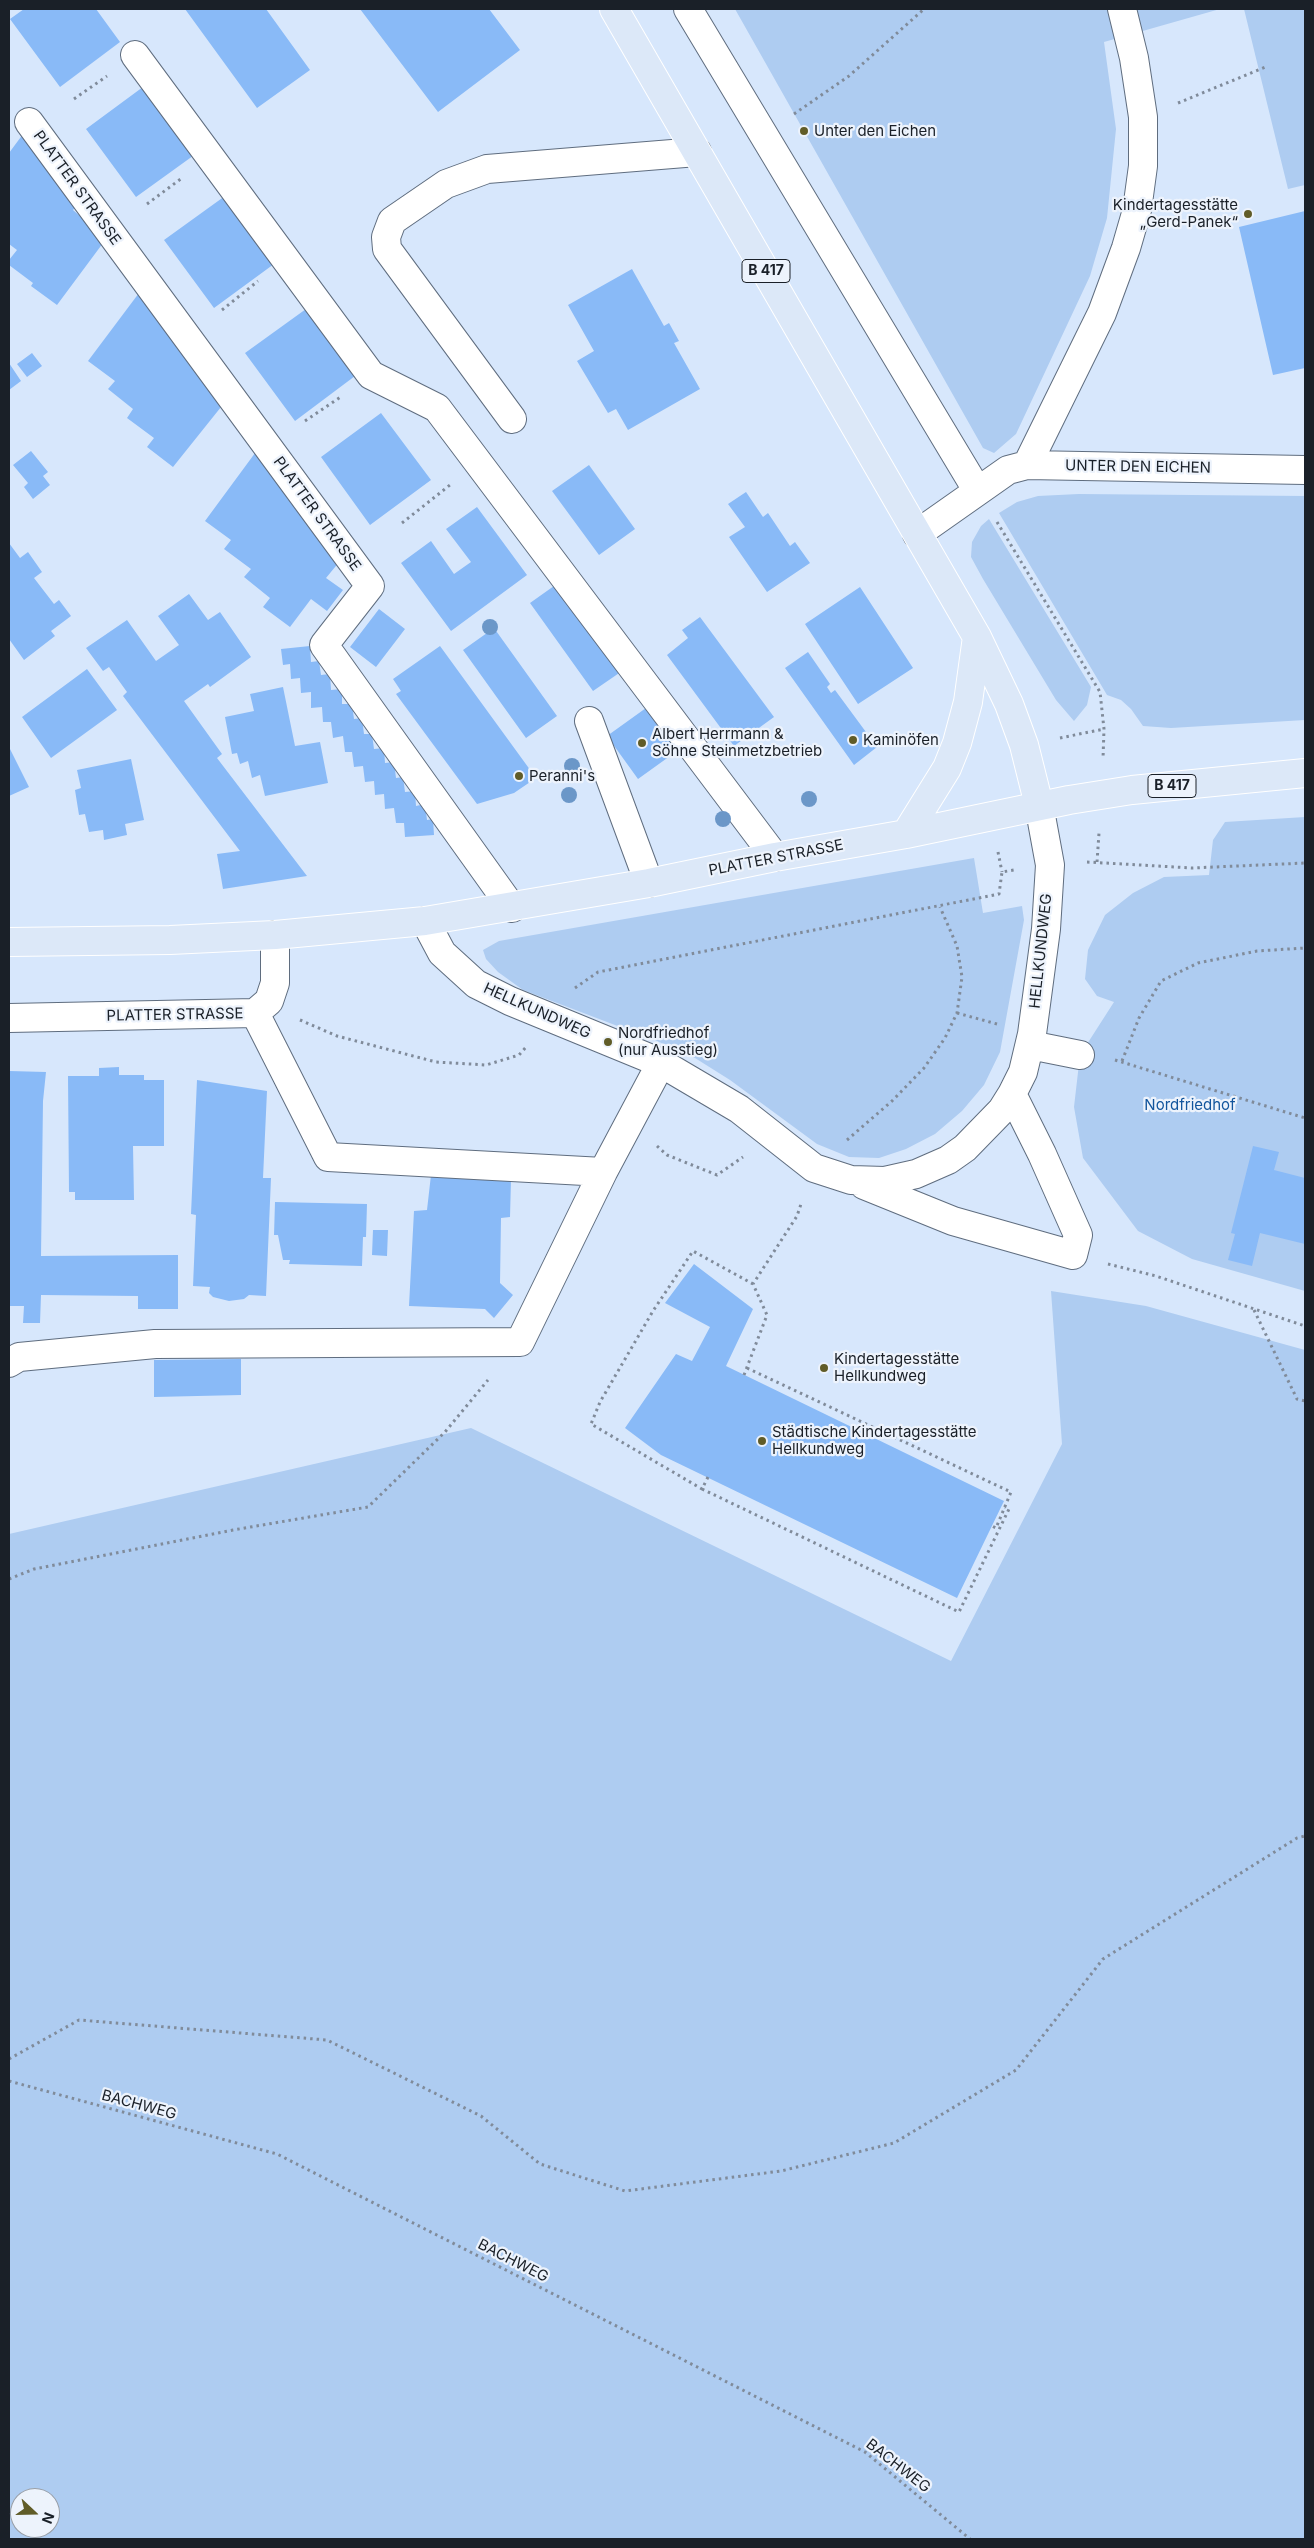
<!DOCTYPE html>
<html>
<head>
<meta charset="utf-8">
<style>
  body { margin:0 }
  #map { position:relative; width:1314px; height:2548px; overflow:hidden; background:#d7e7fc; font-family:Inter,sans-serif }
  canvas { display:block }
  .frame { position:absolute; inset:0; border:10px solid #1a2028; pointer-events:none }
  .north { position:absolute; left:10px; top:2488px; width:50px; height:50px; box-sizing:border-box; background:#edf3fc; border:1px solid #999fa7; border-radius:50%; rotate:111deg; font-size:14px; font-weight:700; line-height:20px; text-align:center; color:#1a2028 }
  .north::after { content:''; display:block; margin:auto; width:18px; height:22px; background:#605c28; clip-path:polygon(50% 0,100% 100%,50% 72%,0 100%) }
</style>
</head>
<body>
<div id="map">
<canvas width="1314" height="2548"></canvas>
<div class="frame"></div>
<div class="north">N</div>
</div>
<script>
const context = document.querySelector('canvas').getContext('2d');
context.lineJoin = 'round';
function paint(path, color) { context.fillStyle = color; context.fill(path, 'evenodd'); }
const poly = rows => new Path2D(rows.map(r => 'M' + r).join(''));
function strokePath(path, color, width, dash) { context.strokeStyle = color; context.lineWidth = width; context.lineCap = dash ? 'butt' : 'round'; context.setLineDash(dash || []); context.stroke(path); }
function label(font, color, halo, rows, align = 'center') {
  context.font = font + ' Inter,sans-serif'; context.lineWidth = 4.5; context.setLineDash([]); context.textBaseline = 'middle'; context.strokeStyle = halo; context.fillStyle = color; for (const [text, x, y, turn = 0] of rows) {
    context.save(); context.translate(x, y); context.rotate((+turn || 0) * Math.PI / 180); context.textAlign = isNaN(turn) ? turn : align; if (halo) context.strokeText(text, 0, 0); context.fillText(text, 0, 0); context.restore();
  }
}
paint(poly([
  [735,9,1220,9,1104,42,1116,129,1107,218,1090,276,1016,434,994,453,983,448],
  [1244,9,1305,9,1305,185,1288,189],
  [1079,494,1305,496,1305,720,1171,728,1143,726,1131,709,1121,700,1107,695,999,513,1017,502,1038,496],
  [989,519,1091,687,1087,705,1074,721,1056,700,983,579,971,557,972,542,981,526],
  [1305,817,1305,1291,1192,1259,1138,1231,1083,1158,1074,1107,1080,1055,1114,1002,1097,996,1085,979,1088,950,1105,915,1133,893,1164,877,1209,875,1213,840,1225,822],
  [974,858,983,913,1022,906,1024,920,1000,1052,984,1085,962,1111,935,1134,906,1149,879,1158,849,1157,817,1144,730,1080,695,1058,657,1041,523,990,498,972,486,959,483,950,499,941],
  [1051,1291,1146,1306,1305,1350,1305,2539,9,2539,9,1534,471,1428,951,1661,1062,1444],
  [20,2498,50,2498,50,2528,20,2528]
]), '#aeccf1');
paint(poly([
  [24,9,96,9,120,42,60,87,10,19],
  [185,9,266,9,310,70,257,108],
  [360,9,489,9,520,50,438,112],
  [147,84,197,153,136,197,86,129],
  [26,130,69,185,63,193,78,204,73,210,106,239,57,305,31,286,33,283,9,265,9,260,17,250,9,244,9,153],
  [225,196,274,264,214,308,164,240],
  [1305,211,1305,368,1273,375,1239,227],
  [632,269,664,326,669,323,679,341,674,343,700,389,628,430,616,409,608,413,577,361,594,351,568,305],
  [142,289,225,402,173,467,147,447,154,438,127,418,133,409,108,389,115,381,88,361],
  [306,309,355,376,295,421,245,353],
  [32,353,42,366,27,377,17,364],
  [9,363,21,381,9,390],
  [381,413,431,480,370,525,321,457],
  [258,449,340,561,326,578,343,590,327,611,311,599,290,627,263,607,270,598,244,577,251,569,224,549,231,540,205,521],
  [31,451,48,472,43,476,50,485,33,499,24,487,28,483,13,465],
  [589,465,635,529,599,555,552,491],
  [746,492,763,517,768,513,790,546,795,542,810,563,767,592,729,537,745,527,728,504],
  [477,507,527,575,451,631,401,563,431,541,454,574,471,562,446,529],
  [9,543,20,558,28,552,42,572,34,578,54,604,59,600,71,616,51,631,55,636,24,660,9,639],
  [561,581,625,669,593,691,530,603],
  [860,587,913,668,858,704,805,624],
  [189,594,208,620,220,612,251,657,210,687,208,684,184,701,222,754,217,758,307,876,223,889,217,854,240,851,123,696,127,692,109,667,103,671,86,648,127,620,156,661,179,645,158,616],
  [379,609,405,629,376,667,350,647],
  [700,617,774,717,734,746,667,655,688,638,682,630],
  [494,628,557,716,526,738,463,650],
  [310,646,311,662,319,661,321,675,330,674,331,690,342,689,342,704,352,704,354,719,362,718,364,734,372,734,374,749,384,748,385,763,394,762,396,778,403,777,405,792,415,791,416,806,425,804,427,820,433,819,434,835,405,837,404,823,396,823,394,808,385,809,384,794,375,795,374,781,365,782,363,766,354,767,352,752,345,752,343,736,333,738,331,722,323,722,322,707,311,708,311,692,301,693,300,678,291,679,290,664,283,665,281,649],
  [440,646,536,778,514,793,477,804,396,694,401,691,393,679],
  [808,652,830,684,827,687,831,693,835,690,877,747,854,765,785,668],
  [87,669,117,710,51,758,22,717],
  [283,687,295,746,320,742,328,783,265,796,260,775,252,778,248,761,240,764,237,753,232,754,225,717,254,711,250,694],
  [646,708,677,751,638,779,607,736],
  [9,747,29,787,9,796],
  [131,759,144,820,125,824,127,835,104,840,103,830,89,832,85,814,79,815,75,790,81,788,77,770],
  [119,1067,119,1075,144,1075,144,1080,164,1080,164,1146,133,1146,134,1200,75,1200,75,1192,69,1192,68,1076,99,1076,99,1068],
  [9,1071,46,1072,43,1101,41,1256,178,1255,178,1309,138,1309,138,1296,41,1295,40,1323,23,1323,24,1306,9,1306],
  [197,1080,267,1091,263,1178,271,1178,266,1296,249,1295,244,1299,229,1301,213,1297,209,1293,210,1287,193,1286,196,1215,191,1214],
  [1253,1146,1279,1152,1274,1170,1305,1178,1305,1244,1260,1233,1252,1266,1228,1260,1235,1234,1231,1233],
  [431,1175,511,1179,510,1217,501,1218,500,1283,513,1295,494,1318,485,1309,409,1306,414,1211,427,1210],
  [275,1202,367,1204,366,1237,363,1237,362,1266,289,1264,290,1260,283,1260,278,1235,274,1235],
  [373,1230,388,1230,387,1256,372,1255],
  [694,1264,753,1309,726,1366,1004,1501,957,1598,661,1455,625,1428,676,1354,692,1361,710,1327,665,1303],
  [241,1359,241,1395,154,1397,154,1360]
]), '#89baf7');
const minor = poly([
  [688,9,977,490],
  [135,55,371,375,437,408,775,857],
  [29,122,370,586,324,645,512,908],
  [512,419,387,249,386,237,392,221,446,184,487,169,697,152],
  [1027,465,1102,313,1126,248,1137,210,1143,166,1143,117,1134,58,1122,9],
  [917,534,1008,470,1027,465,1305,470],
  [589,721,649,883],
  [425,921,442,953,476,984,510,1001,661,1063,739,1109,814,1168,851,1180,885,1181,916,1174,948,1160,965,1148,1002,1110,1012,1094,1023,1072,1032,1034,1046,929,1050,865,1039,805],
  [255,1013,328,1157,603,1172],
  [9,1018,255,1013,269,1001,275,983,275,935],
  [1030,1045,1080,1055],
  [864,1185,953,1221,1073,1255,1078,1235,1042,1154,1012,1094],
  [9,1363,19,1357,155,1344,520,1342,603,1172,661,1063]
]);
const major = poly([
  [614,9,977,637,1009,704,1024,745,1039,805],
  [906,834,947,768,957,743,968,702,977,637],
  [9,942,170,940,275,935,425,921,649,883,775,857,906,834,1069,800,1132,790,1305,773]
]);
strokePath(minor, '#5f6d7f', 30);
strokePath(major, '#fff', 30);
strokePath(poly([
  [74,99,107,76],
  [1178,103,1268,66],
  [794,114,849,76,924,9],
  [147,204,182,178],
  [222,310,258,281],
  [305,421,342,396],
  [997,522,1100,692,1104,729,1103,759],
  [402,523,450,485],
  [1060,738,1104,729],
  [998,852,1002,872],
  [1087,862,1192,868,1305,863],
  [1097,862,1099,833],
  [575,988,598,972,999,894,1002,872,1014,870],
  [957,1013,997,1024],
  [300,1020,337,1036,436,1062,486,1065,519,1055,527,1046],
  [1115,1060,1305,1118],
  [1122,1061,1139,1018,1161,981,1198,963,1257,951,1305,948],
  [847,1140,892,1101,924,1068,945,1038,957,1013,962,977,957,946,940,907],
  [657,1146,667,1155,717,1175,743,1157],
  [1108,1264,1156,1276,1305,1326],
  [1254,1310,1297,1399,1305,1401],
  [747,1368,1011,1492,996,1528,992,1526],
  [744,1375,767,1315,753,1284,797,1216,802,1201],
  [708,1477,702,1489,591,1424,600,1402,653,1311,693,1251,753,1284],
  [702,1489,959,1612,1009,1509,1005,1507],
  [9,1579,34,1569,233,1530,368,1507,445,1432,488,1380],
  [9,2059,79,2020,327,2040,481,2116,540,2164,625,2191,781,2171,894,2143,1016,2070,1103,1959,1297,1838,1305,1836],
  [9,2081,277,2154,865,2452,970,2539]
]), '#808b9a', 3, [2.5, 4]);
strokePath(minor, '#fff', 28);
strokePath(major, '#dce8f8', 28);
context.fillStyle = '#6b97c8';
for (const [x, y] of [
  [490,627],
  [572,766],
  [569,795],
  [809,799],
  [723,819]
]) { context.beginPath(); context.arc(x, y, 8, 0, 2 * Math.PI); context.fill(); }
for (const [x, y, r, color] of [
  [804,131,5,"#605c28"],
  [1248,214,5,"#605c28"],
  [853,740,5,"#605c28"],
  [642,743,5,"#605c28"],
  [519,776,5,"#605c28"],
  [608,1042,5,"#605c28"],
  [824,1368,5,"#605c28"],
  [762,1441,5,"#605c28"]
]) { const dot = new Path2D(); dot.arc(x, y, r, 0, 2 * Math.PI); context.fillStyle = color; context.fill(dot); strokePath(dot, '#edf3fc', 2); }
for (const [x, y, w] of [
  [766,271,48],
  [1172,786,48]
]) { const box = new Path2D(); box.roundRect(x - w / 2, y - 11.5, w, 23, 4); context.fillStyle = '#edf3fc'; context.fill(box); strokePath(box, '#1a2028', 1); }
label('bold 14px', '#1a2028', null, [
  ["B 417",766,271],
  ["B 417",1172,786]
]);
label('15px', '#1a2028', '#edf3fc', [
  ["Unter den Eichen",814,131],
  ["Kindertagesstätte",1238,205,"right"],
  ["„Gerd-Panek“",1238,222,"right"],
  ["Albert Herrmann &",652,734],
  ["Söhne Steinmetzbetrieb",652,751],
  ["Kaminöfen",863,740],
  ["Peranni's",529,776],
  ["Nordfriedhof",618,1033],
  ["(nur Ausstieg)",618,1050],
  ["Kindertagesstätte",834,1359],
  ["Hellkundweg",834,1376],
  ["Städtische Kindertagesstätte",772,1432],
  ["Hellkundweg",772,1449]
], 'left');
label('15px', '#1a2028', '#edf3fc', [
  ["PLATTER STRASSE",77,188,54],
  ["UNTER DEN EICHEN",1138,467,1],
  ["PLATTER STRASSE",317,514,54],
  ["PLATTER STRASSE",776,858,-11],
  ["HELLKUNDWEG",1041,951,-84],
  ["HELLKUNDWEG",537,1011,24],
  ["PLATTER STRASSE",175,1015,-1],
  ["BACHWEG",139,2105,15],
  ["BACHWEG",513,2261,27],
  ["BACHWEG",898,2466,38]
]);
label('15px', '#12559d', '#edf3fc', [
  ["Nordfriedhof",1190,1105]
]);
</script>
</body>
</html>
